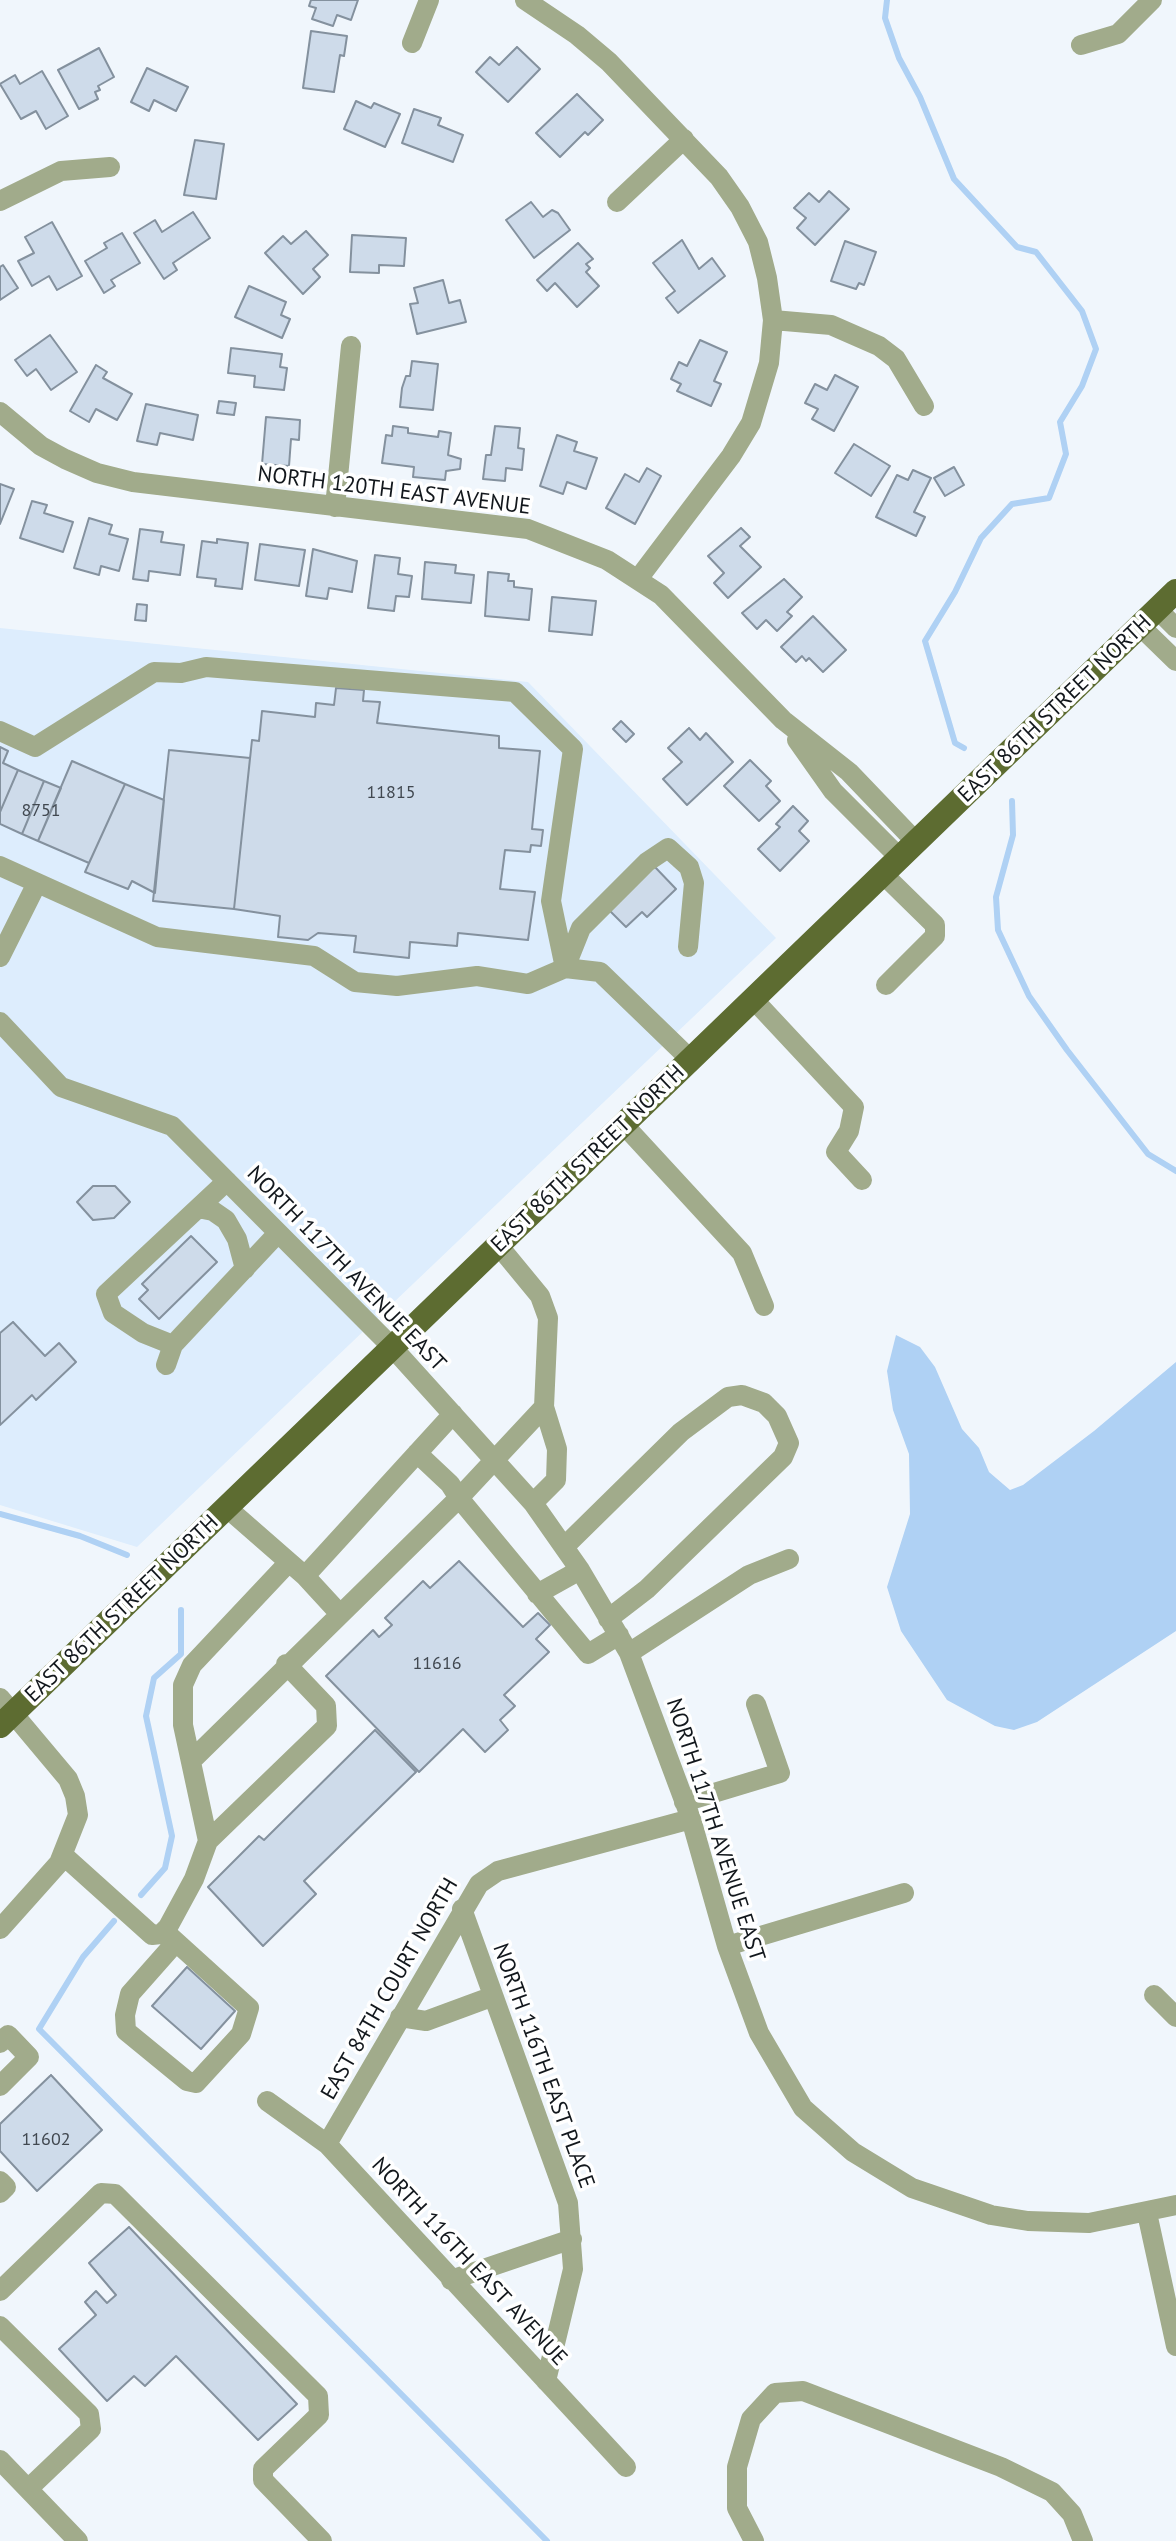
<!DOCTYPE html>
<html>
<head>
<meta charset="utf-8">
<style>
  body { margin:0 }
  canvas { display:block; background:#f0f6fc }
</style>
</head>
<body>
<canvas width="1176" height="2541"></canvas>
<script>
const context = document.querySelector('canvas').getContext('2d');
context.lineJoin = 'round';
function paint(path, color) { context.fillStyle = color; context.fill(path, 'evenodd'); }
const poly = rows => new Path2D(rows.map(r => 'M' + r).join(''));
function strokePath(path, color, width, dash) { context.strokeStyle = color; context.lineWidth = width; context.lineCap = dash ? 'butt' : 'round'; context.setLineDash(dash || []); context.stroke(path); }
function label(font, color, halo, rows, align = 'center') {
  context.font = font + ' "PT Sans",sans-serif'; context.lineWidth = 7; context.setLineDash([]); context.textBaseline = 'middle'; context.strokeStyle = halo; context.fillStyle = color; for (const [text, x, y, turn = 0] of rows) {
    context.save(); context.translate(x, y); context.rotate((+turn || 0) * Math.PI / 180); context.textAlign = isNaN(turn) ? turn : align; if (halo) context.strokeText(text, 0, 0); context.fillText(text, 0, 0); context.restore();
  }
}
paint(poly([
  [0,628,528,682,776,938,137,1547,0,1505]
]), '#ddedfd');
paint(poly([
  [896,1335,920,1347,935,1367,962,1429,979,1448,989,1472,1010,1490,1023,1485,1094,1431,1176,1362,1176,1631,1037,1722,1014,1730,995,1726,947,1700,901,1631,887,1587,910,1514,909,1454,893,1410,887,1371]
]), '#afd1f4');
strokePath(poly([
  [887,0,885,18,899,58,920,97,954,179,1017,247,1036,252,1082,311,1096,349,1082,386,1060,422,1066,454,1049,498,1012,504,981,538,955,592,925,641,955,743,964,748],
  [1012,801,1013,835,996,897,998,930,1029,996,1067,1050,1148,1154,1176,1171],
  [0,1514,80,1536,127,1555],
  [141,1895,165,1868,172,1836,146,1716,154,1678,181,1654,181,1610],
  [114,1921,83,1957,39,2029,547,2541]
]), '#afd1f4', 6);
const building = poly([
  [311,0,358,0,351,20,337,15,333,26,312,19,316,8,309,6,311,0],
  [311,31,347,36,344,56,340,55,334,92,303,88,311,31],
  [517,47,540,69,508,102,476,72,490,57,499,65,517,47],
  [99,48,114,77,98,86,100,90,95,92,98,99,79,109,58,70,99,48],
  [147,68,188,87,176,111,154,100,149,111,131,102,147,68],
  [42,71,68,116,46,129,36,111,21,119,0,84,15,75,20,84,42,71],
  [577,94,603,120,588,135,585,132,560,157,536,133,577,94],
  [356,101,371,108,374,103,400,114,385,147,344,129,356,101],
  [414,109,441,118,438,125,463,135,453,162,402,143,414,109],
  [195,140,224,144,216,199,184,195,195,140],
  [829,191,849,209,815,245,797,228,806,218,794,208,809,193,819,202,829,191],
  [531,202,543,217,552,210,558,213,570,230,534,258,506,220,531,202],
  [193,212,210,238,173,263,177,270,164,279,134,233,155,220,162,232,193,212],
  [52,222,82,276,57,290,49,276,32,286,18,261,34,253,25,237,52,222],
  [306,231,328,255,313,269,320,277,303,294,265,253,283,236,291,244,306,231],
  [122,233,140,263,111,280,115,286,104,293,85,261,107,248,104,243,122,233],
  [352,235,406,238,404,266,379,265,379,273,350,272,352,235],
  [682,240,699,269,712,258,725,276,678,313,666,298,675,291,653,263,682,240],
  [845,241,876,252,864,285,859,283,856,289,831,281,845,241],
  [578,243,593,259,586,264,590,268,586,272,599,286,577,307,555,283,547,291,537,280,578,243],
  [3,265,18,288,0,300,0,267,3,265],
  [443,280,449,303,460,300,466,322,417,334,410,304,418,303,414,288,443,280],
  [249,286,286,302,281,315,290,319,282,338,235,317,249,286],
  [50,335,77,372,51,390,36,369,27,376,15,360,50,335],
  [700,340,727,352,714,381,721,384,711,406,677,391,681,384,671,379,679,362,687,366,700,340],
  [231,348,282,354,280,367,287,368,284,390,254,387,255,376,228,373,231,348],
  [412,361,438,364,433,410,400,407,402,388,406,376,410,376,412,361],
  [96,365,107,372,103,378,132,394,117,420,96,409,89,422,70,411,96,365],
  [835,375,858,387,834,431,812,419,818,409,805,403,815,384,827,390,835,375],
  [219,401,236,403,234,415,217,413,219,401],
  [146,404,198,415,193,440,160,433,157,445,137,441,146,404],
  [266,417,300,420,299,440,291,439,289,466,262,464,266,417],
  [393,426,408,428,408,433,438,437,439,431,451,433,448,455,461,459,460,469,446,471,445,480,413,477,414,467,382,463,386,435,392,436,393,426],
  [495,426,520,428,518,448,524,449,522,470,506,468,505,481,483,479,486,455,491,455,495,426],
  [557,435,577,442,574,451,597,458,586,489,567,482,563,494,540,486,557,435],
  [854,444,890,466,871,496,835,473,854,444],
  [954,467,964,485,945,496,934,478,954,467],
  [647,468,661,476,635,524,606,508,625,474,639,482,647,468],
  [913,470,931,478,914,512,925,517,916,536,876,517,897,475,908,480,913,470],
  [0,484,14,489,0,524,0,484],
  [32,501,47,505,44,513,73,522,63,552,20,538,32,501],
  [89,518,112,525,109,534,128,539,119,571,101,566,99,575,74,568,89,518],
  [741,528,750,537,740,546,761,567,728,598,714,583,724,573,708,556,741,528],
  [140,529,163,532,161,542,184,545,180,575,149,571,148,581,133,579,140,529],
  [217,539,248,543,242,589,215,586,216,579,197,577,202,541,217,543,217,539],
  [260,544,305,550,299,586,255,580,260,544],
  [313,549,357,561,352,592,329,588,327,599,306,596,313,549],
  [375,555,400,558,398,574,412,576,409,597,396,596,394,611,368,608,375,555],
  [425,562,456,565,455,573,474,575,471,603,422,599,425,562],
  [488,572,509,574,508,581,514,581,514,587,532,589,529,620,485,616,488,572],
  [784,579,802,597,787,612,792,616,777,631,766,620,757,629,742,613,784,579],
  [552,597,596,601,592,635,549,631,552,597],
  [137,604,147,605,146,621,135,620,137,604],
  [813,616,846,650,823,672,809,658,806,661,802,656,796,662,781,647,813,616],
  [336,688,364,690,363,701,380,702,377,723,499,736,499,748,540,751,532,829,543,830,541,846,531,845,530,852,505,850,500,889,535,892,528,940,458,933,457,946,410,942,409,958,354,952,356,936,318,933,308,940,278,937,280,916,234,909,252,740,259,741,262,711,315,717,316,703,334,705,336,688],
  [621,721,634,734,626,742,613,729,621,721],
  [689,728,700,740,706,733,733,762,687,805,663,779,682,762,668,748,689,728],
  [0,747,8,751,3,763,18,770,0,812,0,747],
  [169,750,250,758,234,909,153,901,169,750],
  [750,760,771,781,766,786,780,801,759,821,724,786,750,760],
  [72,761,125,784,89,863,38,841,72,761],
  [18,770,44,781,22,834,0,824,0,812,18,770],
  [44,781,61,788,38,841,22,834,44,781],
  [125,784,164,800,155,893,132,881,128,889,85,872,125,784],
  [793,806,808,821,799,831,809,841,780,871,758,849,780,827,776,824,793,806],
  [654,866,676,889,647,917,642,912,626,927,609,910,654,866],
  [93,1186,115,1186,130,1202,114,1218,93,1220,77,1202,93,1186],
  [191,1236,217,1262,159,1319,139,1299,148,1290,142,1284,191,1236],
  [13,1322,45,1356,59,1343,76,1362,36,1400,32,1395,0,1425,0,1333,13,1322],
  [459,1561,523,1627,538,1613,550,1625,536,1639,549,1652,504,1695,515,1706,500,1720,508,1730,485,1752,463,1729,419,1772,326,1676,373,1630,379,1637,392,1625,385,1618,423,1581,430,1588,459,1561],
  [375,1730,416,1772,304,1881,316,1894,263,1946,208,1887,259,1836,264,1840,375,1730],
  [187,1967,235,2011,201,2049,152,2006,187,1967],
  [51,2075,102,2130,37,2191,0,2151,0,2124,51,2075],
  [129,2227,297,2404,258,2440,176,2356,145,2386,134,2376,107,2401,59,2349,96,2315,85,2302,96,2291,107,2303,116,2295,89,2263,129,2227]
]);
paint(building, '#cedbea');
strokePath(building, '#84919e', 2);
strokePath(poly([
  [525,0,577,35,609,62,719,177,740,207,758,242,767,278,773,320,769,363,751,423,731,456,638,579],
  [412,43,429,0],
  [1081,45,1118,34,1152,0],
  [0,201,61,171,110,167],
  [617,202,684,139],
  [773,320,831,325,879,346,896,359,924,406],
  [0,412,41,446,65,459,97,473,133,482,528,529,607,560,661,595,783,720,849,772,917,843],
  [335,507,351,346],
  [1157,609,1176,628],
  [1140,626,1176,661],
  [0,731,35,747,154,672,181,673,206,667,515,692,573,749,551,901,565,968],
  [797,740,833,791,901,859],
  [0,866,157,937,314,956,355,982,397,986,477,976,528,984,565,968,600,972,691,1060],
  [884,875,935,925,935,936,886,985],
  [0,957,37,883],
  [565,968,581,928,647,862,668,848,689,867,694,883,688,947],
  [754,1000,854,1107,849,1131,836,1152,862,1180],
  [0,1022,61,1087,172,1126,391,1346,533,1503,580,1570,629,1653,691,1819,727,1946,759,2033,803,2108,853,2152,912,2188,991,2215,1028,2221,1089,2223,1176,2205],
  [624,1125,742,1253,764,1306],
  [198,1208,213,1211,226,1220,237,1239,245,1269],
  [498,1245,540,1296,548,1318,544,1407,557,1449,556,1480,533,1503],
  [173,1345,143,1333,113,1313,106,1294,227,1181],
  [166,1365,173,1345,278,1233],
  [417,1453,450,1484,459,1498,544,1407],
  [226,1507,305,1576,453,1414],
  [564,1547,681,1432,728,1397,742,1395,764,1403,777,1416,789,1443,783,1457,647,1589,608,1619],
  [305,1576,339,1613],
  [537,1594,580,1570],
  [629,1653,749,1575,789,1559],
  [0,1698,68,1779,75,1796,78,1815,59,1863,0,1929],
  [193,1759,459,1498,588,1654,619,1635],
  [684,1802,780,1773,756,1704],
  [208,1841,327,1726,326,1706,286,1664],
  [63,1855,152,1935,161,1934,168,1927,194,1879,208,1841,183,1725,183,1685,192,1665,289,1562],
  [462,1909,568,2203,573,2269,546,2381],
  [164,1931,249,2008,241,2034,196,2083,187,2081,126,2031,125,2015,130,1994,176,1942],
  [727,1946,904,1893],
  [1154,1995,1176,2017],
  [400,2017,426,2021,491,1997],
  [0,2043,8,2035,29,2057,0,2086],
  [267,2101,327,2144,626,2467],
  [327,2144,479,1884,498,1871,691,1819],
  [0,2181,6,2187,0,2193],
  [1147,2213,1176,2346],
  [451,2280,572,2239],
  [0,2291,101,2193,115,2194,318,2396,319,2415,263,2469,263,2480,322,2541],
  [0,2326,89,2414,91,2429,28,2489],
  [0,2460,78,2541],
  [754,2541,737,2508,737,2467,751,2419,775,2393,803,2391,1001,2467,1052,2492,1072,2514,1083,2541]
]), '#a1ab8b', 20);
strokePath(poly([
  [0,1726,1176,591]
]), '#5d6c31', 24);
label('18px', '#414850', null, [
  ["11815",391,793],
  ["8751",41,811],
  ["11616",437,1664],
  ["11602",46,2140]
]);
label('22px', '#12171c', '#fff', [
  ["NORTH 120TH EAST AVENUE",394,491,7],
  ["EAST 86TH STREET NORTH",1055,709,-44],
  ["EAST 86TH STREET NORTH",588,1159,-44],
  ["NORTH 117TH AVENUE EAST",346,1269,46],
  ["EAST 86TH STREET NORTH",122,1609,-44],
  ["NORTH 117TH AVENUE EAST",715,1830,72],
  ["EAST 84TH COURT NORTH",390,1989,-60],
  ["NORTH 116TH EAST PLACE",543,2066,70],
  ["NORTH 116TH EAST AVENUE",469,2262,47]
]);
</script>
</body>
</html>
